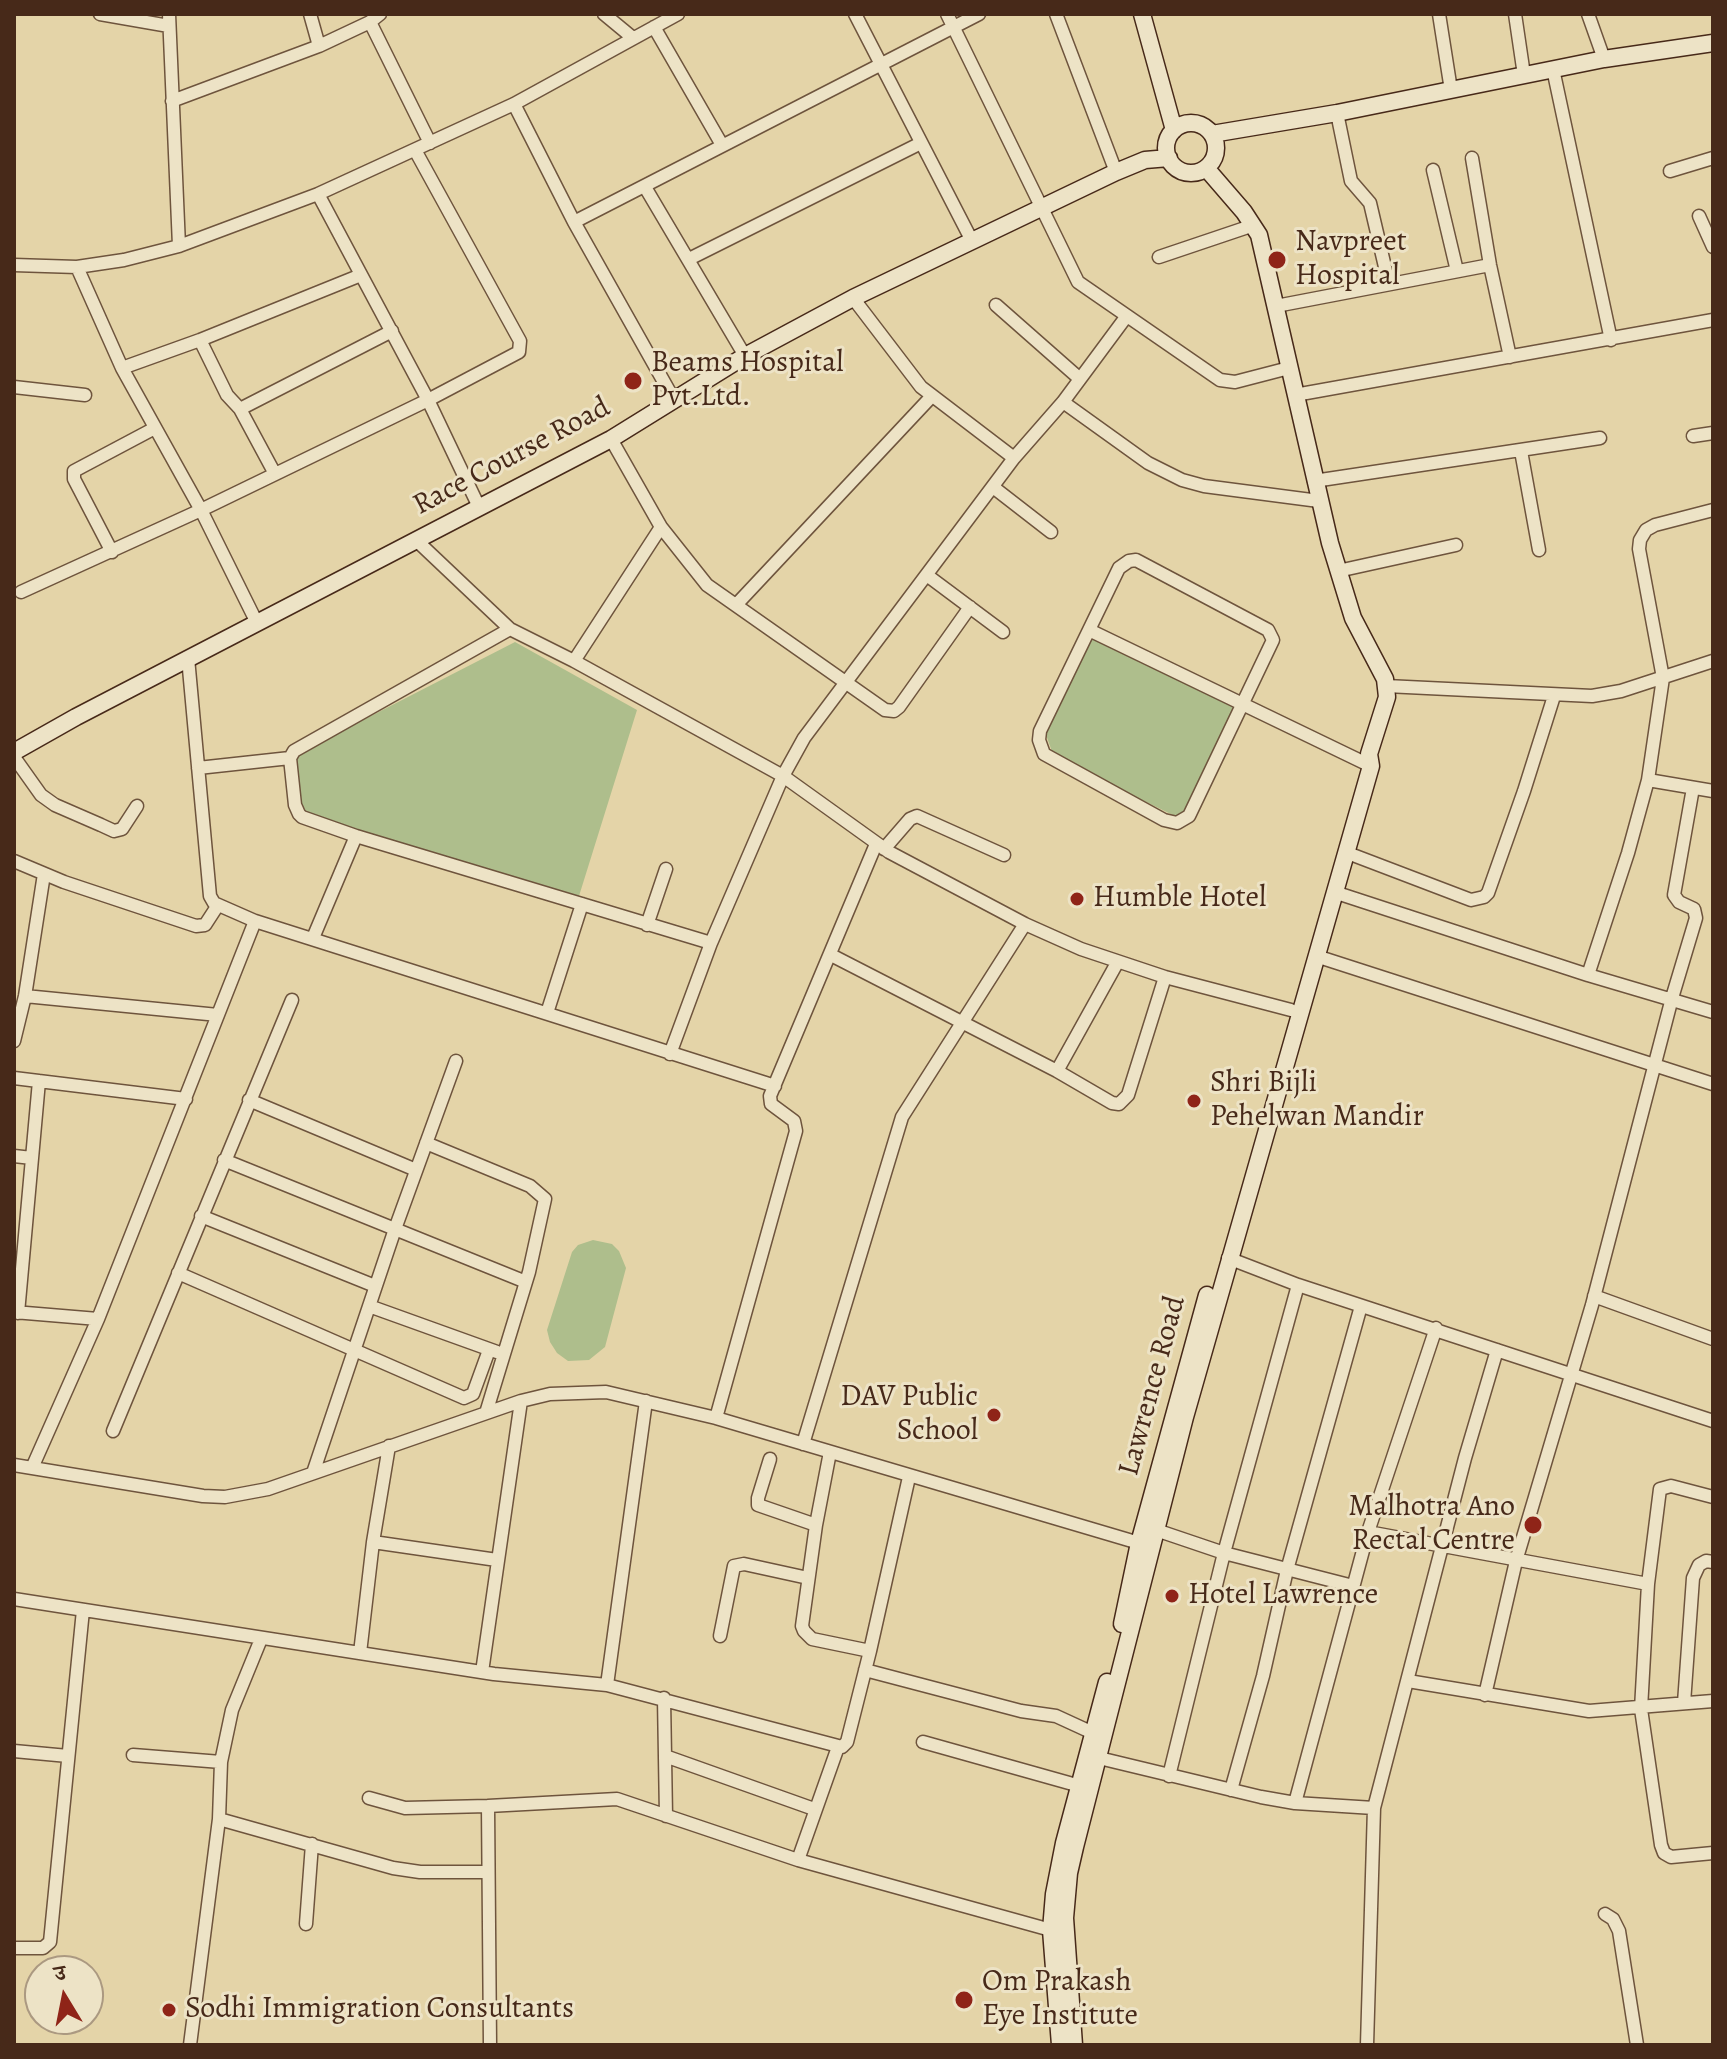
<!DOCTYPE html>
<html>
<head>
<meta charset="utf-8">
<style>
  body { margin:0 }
  #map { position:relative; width:1727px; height:2059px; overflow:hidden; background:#e4d4a8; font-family:Alegreya,"Noto Serif Devanagari",serif }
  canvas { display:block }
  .frame { position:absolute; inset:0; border:16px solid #472919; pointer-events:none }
  .north { position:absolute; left:24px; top:1955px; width:80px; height:80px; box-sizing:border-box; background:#ede3c6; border:2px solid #ab9981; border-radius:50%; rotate:350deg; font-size:22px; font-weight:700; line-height:32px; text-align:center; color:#472919 }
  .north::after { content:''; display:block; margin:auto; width:28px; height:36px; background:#8f2418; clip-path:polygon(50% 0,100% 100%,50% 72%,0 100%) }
</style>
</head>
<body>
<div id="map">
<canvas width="1727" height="2059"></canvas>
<div class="frame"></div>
<div class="north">उ</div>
</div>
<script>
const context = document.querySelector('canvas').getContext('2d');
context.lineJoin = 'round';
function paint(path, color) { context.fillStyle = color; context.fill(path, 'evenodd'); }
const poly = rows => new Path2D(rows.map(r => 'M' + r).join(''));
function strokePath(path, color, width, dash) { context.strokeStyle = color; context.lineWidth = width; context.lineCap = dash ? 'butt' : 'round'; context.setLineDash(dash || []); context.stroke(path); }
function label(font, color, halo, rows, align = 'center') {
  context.font = font + ' Alegreya,serif'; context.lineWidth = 6; context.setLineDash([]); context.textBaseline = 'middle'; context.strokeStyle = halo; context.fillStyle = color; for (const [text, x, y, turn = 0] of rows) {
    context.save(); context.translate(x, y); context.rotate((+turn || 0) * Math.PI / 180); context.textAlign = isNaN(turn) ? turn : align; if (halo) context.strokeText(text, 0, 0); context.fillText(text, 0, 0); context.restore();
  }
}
paint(poly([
  [1091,637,1235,706,1181,819,1054,757,1045,732],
  [515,642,637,710,579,896,304,815,293,756],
  [593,1240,612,1244,619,1251,626,1268,605,1347,589,1360,568,1361,557,1353,550,1342,547,1330,572,1252,578,1245]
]), '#aebe8c');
const street = poly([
  [100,14,169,26],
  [169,14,179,246],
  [310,14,319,46],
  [604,14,633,38],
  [855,14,971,239],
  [947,14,1078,282,1220,380,1235,382,1289,368],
  [1056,14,1116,172],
  [1439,14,1451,90],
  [1515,14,1524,75],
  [1588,14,1604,59],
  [370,22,430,143],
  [654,27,722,145],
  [1553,69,1611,340],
  [172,101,319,46,370,22,380,14],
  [514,104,574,222,673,398],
  [1337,113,1351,181,1370,203,1389,284],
  [1472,158,1490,265,1510,357],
  [1433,170,1457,271],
  [1670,171,1713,158],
  [645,187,745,356],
  [318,194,428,400,479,507],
  [1699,216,1713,247],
  [574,222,979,14],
  [1159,257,1254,225],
  [689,259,921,143],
  [14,265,77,267,124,260,179,246,318,194,514,104,678,14],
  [77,267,122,368,201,510,257,623],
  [853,298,921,387,1014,458],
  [996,305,1080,379],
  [1276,306,1490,265],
  [200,340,227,395,240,409,392,331],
  [122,368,200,340,361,275],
  [14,387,85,395],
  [1295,395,1713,320],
  [1063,402,1148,463,1182,480,1204,486,1319,501],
  [240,409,275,474],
  [1693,436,1713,433],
  [611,439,661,527,707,585,885,710,894,711,899,707,970,607],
  [1521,451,1539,550],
  [1314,481,1600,438],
  [993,487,1051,532],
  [416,540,510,629,574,661,783,776,889,852,1025,924,1081,949,1165,977,1291,1010],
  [112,552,74,479,74,471,155,428],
  [1136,560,1268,630,1273,640,1189,816,1177,823,1164,820,1044,754,1039,740,1040,731,1119,568,1129,561,1136,560],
  [1338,571,1456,545],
  [928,576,1003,632],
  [21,592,201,510,428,400,519,352,520,341,415,150],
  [736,605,931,397],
  [510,629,294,751,290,758,295,805,299,814,302,817,356,836,711,943],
  [1089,630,1371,766],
  [574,661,661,527],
  [1386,686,1592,696,1621,691,1713,661],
  [14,757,41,795,55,805,101,825,114,831,122,829,137,806],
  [198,768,290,758],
  [1648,780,1713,791],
  [884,849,910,819,917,816,1004,855],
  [1345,852,1471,900,1484,897,1488,893,1524,791,1554,696],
  [14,861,64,882,196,926,205,925,218,905],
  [1334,892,1588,975,1713,1012],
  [255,921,775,1086],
  [647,925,666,869],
  [313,938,356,836],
  [831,955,1057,1071,1112,1103,1119,1104,1128,1095,1165,977],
  [1316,956,1713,1084],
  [1588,975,1628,853,1648,780,1663,678,1639,549,1640,540,1646,530,1655,525,1713,510],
  [25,996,218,1015],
  [547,1013,582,904],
  [14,1041,25,996,44,874],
  [670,1054,711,943,783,776,804,738,1014,458,1063,402,1126,317],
  [1057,1071,1117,963],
  [14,1078,186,1099],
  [249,1100,416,1170],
  [426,1143,530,1186,545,1199,529,1272,486,1413],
  [14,1156,32,1158],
  [224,1160,526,1282],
  [201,1216,375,1286],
  [1228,1258,1298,1285,1713,1421],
  [178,1273,464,1398,473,1394,489,1350],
  [1594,1296,1713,1339],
  [369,1306,497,1352],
  [14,1312,98,1319],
  [18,1313,39,1081],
  [716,1418,796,1131,794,1121,771,1104,770,1096,876,844],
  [113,1431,292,1000],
  [803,1444,902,1117,1025,924],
  [830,1452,816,1525,802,1626,804,1631,812,1639,870,1651],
  [770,1459,758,1498,758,1505,816,1525],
  [14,1465,203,1496,225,1497,268,1489,521,1401,550,1394,606,1392,716,1418,1139,1543],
  [32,1468,98,1319,255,921,214,903,210,896,188,658],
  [313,1473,395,1229,456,1061],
  [1156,1530,1224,1553,1353,1586],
  [1368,1532,1648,1584,1641,1709,1661,1845,1664,1853,1671,1857,1713,1853],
  [373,1542,497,1560],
  [1648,1584,1660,1489,1671,1486,1713,1497],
  [14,1599,494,1674,607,1685,842,1747,847,1742,870,1651,909,1477],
  [720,1636,734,1566,744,1564,808,1578],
  [360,1653,373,1542,389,1446],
  [865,1670,1021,1711,1056,1716,1093,1733],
  [482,1672,521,1401],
  [1408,1681,1589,1711,1713,1701],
  [607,1685,646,1401],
  [1485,1695,1516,1561,1592,1305,1672,998,1696,918,1694,909,1679,902,1674,895,1693,788],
  [664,1698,666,1816],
  [1684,1703,1693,1578,1699,1565,1706,1561,1713,1562],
  [923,1742,1087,1788],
  [14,1751,68,1756],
  [133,1755,221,1762],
  [665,1756,814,1809],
  [1099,1758,1261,1797,1295,1803,1374,1808],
  [1169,1776,1224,1553,1298,1285],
  [1231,1790,1263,1676,1287,1570,1361,1306],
  [369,1798,405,1808,488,1806],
  [1295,1803,1368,1532,1436,1328],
  [219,1819,393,1868,420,1872,487,1872],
  [798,1860,838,1747],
  [1605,1914,1613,1919,1619,1931,1637,2045],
  [306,1924,312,1844],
  [14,1948,43,1948,50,1942,83,1610],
  [190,2045,219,1819,221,1762,232,1710,261,1639],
  [490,2045,488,1806,617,1799,798,1860,1058,1932],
  [1367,2045,1374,1808,1465,1458,1497,1350]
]);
const secondary = poly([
  [1142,14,1174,130],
  '1166 148a25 25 0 1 1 50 0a25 25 0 1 1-50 0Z',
  [1212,134,1337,113,1604,59,1713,43],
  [14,752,76,717,611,439,745,356,853,298,1116,172,1145,160,1169,158],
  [1122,1624,1139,1543,1207,1295],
  [1060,2045,1051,1930,1054,1894,1064,1843,1107,1682],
  [1074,2045,1065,1918,1069,1873,1075,1847,1185,1417,1371,766,1369,754,1387,697,1385,679,1353,618,1330,543,1259,235,1244,212,1206,168]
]);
strokePath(street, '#6e543d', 15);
strokePath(secondary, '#472919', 19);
strokePath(street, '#ede3c6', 12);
strokePath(secondary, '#ede3c6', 16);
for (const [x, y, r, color] of [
  [1277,260,10,"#8f2418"],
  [633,381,10,"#8f2418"],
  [1077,899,8,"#8f2418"],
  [1194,1101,8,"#8f2418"],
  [994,1415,8,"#8f2418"],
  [1533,1525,10,"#8f2418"],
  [1172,1596,8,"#8f2418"],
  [964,2000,10,"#8f2418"],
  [169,2010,8,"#8f2418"]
]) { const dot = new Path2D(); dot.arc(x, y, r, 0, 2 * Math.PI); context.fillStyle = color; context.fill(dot); strokePath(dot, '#ede3c6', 3); }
label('30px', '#472919', '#ede3c6', [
  ["Navpreet",1295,243],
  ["Hospital",1295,277],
  ["Beams Hospital",651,364],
  ["Pvt.Ltd.",651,398],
  ["Humble Hotel",1093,899],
  ["Shri Bijli",1210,1084],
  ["Pehelwan Mandir",1210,1118],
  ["DAV Public",978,1398,"right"],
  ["School",978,1432,"right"],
  ["Malhotra Ano",1515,1508,"right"],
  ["Rectal Centre",1515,1542,"right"],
  ["Hotel Lawrence",1188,1596],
  ["Om Prakash",982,1983],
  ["Eye Institute",982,2017],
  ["Sodhi Immigration Consultants",185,2010]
], 'left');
label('30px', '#472919', '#ede3c6', [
  ["Race Course Road",512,457,-28],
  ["Lawrence Road",1153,1386,-75]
]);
</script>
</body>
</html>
